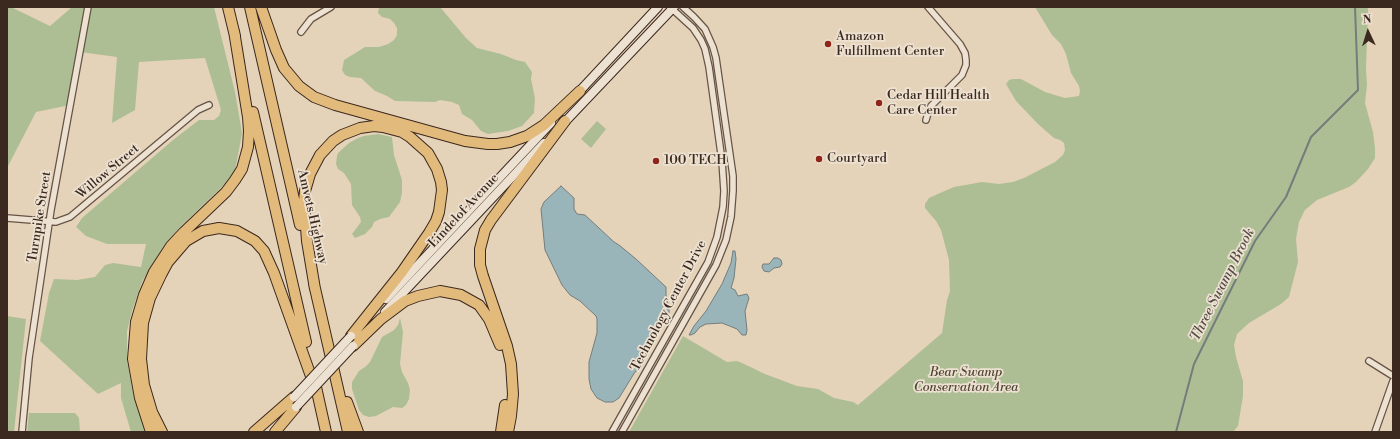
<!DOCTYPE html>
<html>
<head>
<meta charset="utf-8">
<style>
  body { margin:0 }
  #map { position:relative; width:1400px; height:439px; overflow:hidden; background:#e4d3b9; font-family:"Libre Bodoni",serif }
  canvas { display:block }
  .frame { position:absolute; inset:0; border:8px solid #3b281e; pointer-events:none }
  .north { position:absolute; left:1348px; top:12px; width:40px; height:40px; -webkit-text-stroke:3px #ede2d2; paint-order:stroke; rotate:356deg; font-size:11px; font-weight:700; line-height:16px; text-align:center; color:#3b281e }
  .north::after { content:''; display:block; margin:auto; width:14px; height:18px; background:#3b281e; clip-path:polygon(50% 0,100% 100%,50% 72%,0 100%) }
</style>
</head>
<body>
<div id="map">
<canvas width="1400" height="439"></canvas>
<div class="frame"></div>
<div class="north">N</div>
</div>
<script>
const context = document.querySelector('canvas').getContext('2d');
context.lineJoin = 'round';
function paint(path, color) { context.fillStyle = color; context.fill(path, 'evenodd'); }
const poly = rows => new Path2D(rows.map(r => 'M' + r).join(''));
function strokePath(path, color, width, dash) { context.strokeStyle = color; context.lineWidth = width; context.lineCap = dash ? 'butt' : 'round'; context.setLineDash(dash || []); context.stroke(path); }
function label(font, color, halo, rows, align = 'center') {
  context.font = font + ' "Libre Bodoni",serif'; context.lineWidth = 3.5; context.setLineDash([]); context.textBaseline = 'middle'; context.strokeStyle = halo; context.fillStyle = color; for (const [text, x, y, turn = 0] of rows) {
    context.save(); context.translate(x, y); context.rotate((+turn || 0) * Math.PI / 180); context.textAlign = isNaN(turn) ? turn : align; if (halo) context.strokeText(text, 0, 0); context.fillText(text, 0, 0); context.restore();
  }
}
paint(poly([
  [7,7,11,7,50,26,72,7,214,7,235,92,242,133,241,139,235,171,225,184,180,227,163,247,142,282,132,311,127,331,127,360,132,387,145,432,131,432,121,398,121,383,98,394,40,341,49,293,54,279,77,280,95,277,105,265,113,263,141,267,146,244,107,244,86,236,76,227,82,218,173,140,199,120,214,120,219,116,221,110,205,58,139,62,135,110,112,123,117,57,80,52,70,105,36,112,7,168],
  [379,7,440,7,466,38,477,48,501,54,516,60,525,62,532,72,531,79,535,98,534,113,522,126,508,131,488,134,481,131,472,120,462,114,459,105,452,102,440,100,435,102,395,101,387,96,375,91,361,78,350,77,345,75,342,70,344,60,365,47,379,47,388,44,394,40,397,35,397,28,394,23,390,19,382,17,378,13],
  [1035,7,1368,7,1366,70,1367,85,1365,103,1373,132,1375,148,1375,158,1368,169,1356,182,1349,187,1317,200,1305,210,1299,222,1296,239,1298,262,1289,297,1281,304,1249,323,1237,334,1234,345,1236,357,1243,381,1243,396,1238,426,1233,432,629,432,683,336,727,362,737,361,742,363,765,374,797,386,818,389,834,398,853,402,858,405,942,333,947,300,950,291,949,260,941,230,936,221,925,208,925,204,929,198,940,193,954,187,982,182,999,184,1013,182,1024,178,1055,162,1063,155,1065,150,1064,143,1060,140,1054,138,1038,124,1016,101,1006,84,1009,80,1013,79,1021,79,1045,92,1065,98,1079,96,1080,91,1079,86,1071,73,1066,54,1061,44,1052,35],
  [597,121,606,129,591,148,581,139],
  [378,134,392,137,394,155,402,180,402,193,400,202,389,217,380,219,374,222,372,227,365,234,355,238,352,234,361,222,360,217,352,205,351,184,344,173,338,169,336,164,337,156,338,153,349,143,358,138,364,136],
  [7,316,26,319,14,432,7,432],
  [400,318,403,332,400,364,402,372,408,383,410,390,409,399,406,405,402,408,393,407,376,416,369,417,363,415,359,410,352,389,352,382,359,371,365,367,370,362,382,337,394,330,398,325],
  [29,413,75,413,79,418,80,432,27,432]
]), '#aebe94');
const water = poly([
  [561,186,574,198,574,209,577,214,585,215,614,242,619,245,636,259,666,287,666,295,669,309,669,313,656,337,645,354,641,362,642,367,635,372,619,398,613,402,605,402,597,398,591,389,589,379,589,362,597,333,597,319,596,316,580,301,570,295,562,285,545,250,541,209,544,202,561,186],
  [733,251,735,251,736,259,734,278,731,288,735,290,738,296,747,294,749,298,745,311,747,330,746,335,742,335,737,329,722,323,706,324,700,327,695,333,691,335,689,335,694,326,706,311,722,284,731,263,733,251],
  [774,258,778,258,781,260,782,264,780,267,774,268,769,272,764,271,762,267,763,264,769,264,774,258]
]);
paint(water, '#9ab5ba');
strokePath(water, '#747d7c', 1);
strokePath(poly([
  [1176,432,1194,364,1255,241,1286,197,1311,137,1358,90,1355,7]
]), '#747d7c', 2);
const street = poly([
  [301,32,311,19,331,7],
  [926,120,928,113,931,106,962,75,966,65,966,60,965,53,960,44,928,7],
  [7,218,56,222,70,217,198,110,209,105],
  [1369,361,1393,376],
  [22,432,29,358,51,210,88,7],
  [612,432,708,262,717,237,723,207,724,191,722,161,709,67,705,49,701,40,693,28,670,7],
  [622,432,716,265,726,240,731,217,733,191,733,176,716,58,713,47,705,29,694,17,683,7],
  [1375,432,1393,381]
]);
const secondary = poly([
  [576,95,658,7],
  [562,125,674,7],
  [386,299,551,123],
  [385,312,544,143]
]);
const highway = poly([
  [228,7,235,36],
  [250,7,300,225],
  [261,7,276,50,284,68,299,86,314,97,335,105,465,141,488,144,497,144,510,142,527,136,544,125,580,91],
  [253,112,306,342],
  [314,284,348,432],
  [315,289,307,241,304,201,305,191,310,174,320,155,333,141,342,135,360,128,374,126,383,127,402,132,410,137,428,153,437,169,441,182,442,190,439,212,436,221,429,233,402,272,351,336],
  [353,346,381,319,405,301,418,296,440,291,461,295,479,305,489,319,500,345],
  [316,387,326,432],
  [347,402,358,432],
  [151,432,140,398,133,359,136,322,144,295,154,272,171,246,184,232,226,192,235,180,242,169,248,147,249,131,248,117,234,31],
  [162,432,152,412,144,385,141,359,143,323,150,298,161,275,168,262,186,241,203,231,219,228,237,231,255,241,264,251,274,273,317,393],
  [254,432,294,397],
  [275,432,296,407],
  [501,432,505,405],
  [508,432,511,416,513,394,511,364,507,346,483,276,480,265,480,249,485,230,491,220,565,121]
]);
strokePath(street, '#655345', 8);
strokePath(secondary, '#3b281e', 10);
strokePath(highway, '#3b281e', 12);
strokePath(street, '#ede2d2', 5.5);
strokePath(secondary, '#ede2d2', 8);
strokePath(highway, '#e2ba7c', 10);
const secondaryBridge = poly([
  [294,397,351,336],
  [296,407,353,346]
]);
strokePath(secondaryBridge, '#3b281e', 10, []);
strokePath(secondaryBridge, '#ede2d2', 8);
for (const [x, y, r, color] of [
  [828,44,4,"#8f2418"],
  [879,103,4,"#8f2418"],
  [819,159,4,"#8f2418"],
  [656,161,4,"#8f2418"]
]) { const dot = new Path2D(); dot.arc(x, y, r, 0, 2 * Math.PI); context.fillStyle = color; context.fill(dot); strokePath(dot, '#ede2d2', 1.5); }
label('13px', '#3b281e', '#ede2d2', [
  ["Amazon",836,37],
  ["Fulfillment Center",836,52],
  ["Cedar Hill Health",887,96],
  ["Care Center",887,111],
  ["Courtyard",827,159],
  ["100 TECH",664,161]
], 'left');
label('13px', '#3b281e', '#ede2d2', [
  ["Willow Street",108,172,-40],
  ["Lindelof Avenue",464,211,-47],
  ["Turnpike Street",40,217,-81],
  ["Amvets Highway",312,217,77],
  ["Technology Center Drive",669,306,-62]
]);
label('italic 13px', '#524636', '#ede2d2', [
  ["Bear Swamp",966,373],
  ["Conservation Area",966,388]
]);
label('italic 14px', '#534b45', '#ede2d2', [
  ["Three Swamp Brook",1223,285,-63]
]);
</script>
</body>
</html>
